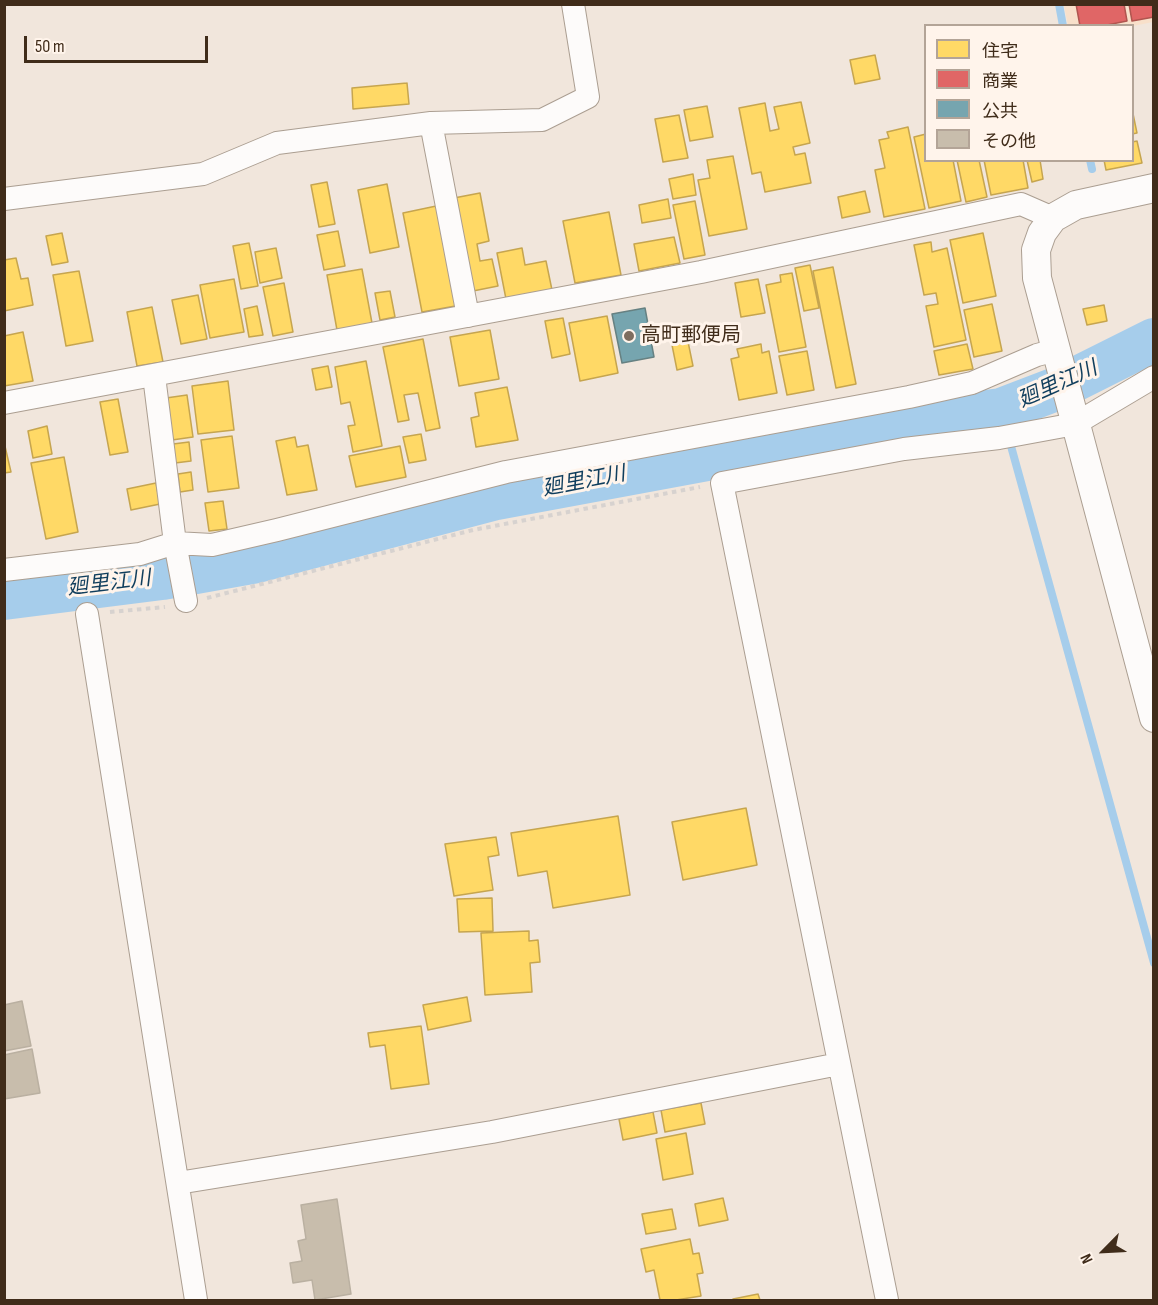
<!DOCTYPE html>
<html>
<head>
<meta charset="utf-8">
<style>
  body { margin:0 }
  #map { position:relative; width:1158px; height:1305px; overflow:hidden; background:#f1e6dc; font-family:"Sofia Sans Condensed","Noto Sans JP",sans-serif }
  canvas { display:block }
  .frame { position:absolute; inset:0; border:6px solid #402c1a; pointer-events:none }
  .legend { position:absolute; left:924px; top:24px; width:210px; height:138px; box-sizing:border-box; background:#fff4eb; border:2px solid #b3a497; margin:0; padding:8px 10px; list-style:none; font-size:18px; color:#402c1a }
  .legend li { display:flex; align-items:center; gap:12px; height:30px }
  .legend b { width:30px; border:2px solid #b3a497 }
  .north { position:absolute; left:1074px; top:1221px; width:60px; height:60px; -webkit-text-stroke:4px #fff4eb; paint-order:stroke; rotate:246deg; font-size:16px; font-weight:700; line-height:24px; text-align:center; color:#402c1a }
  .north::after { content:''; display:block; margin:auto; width:21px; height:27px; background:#402c1a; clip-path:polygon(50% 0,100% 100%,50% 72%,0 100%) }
  .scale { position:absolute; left:24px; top:36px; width:184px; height:27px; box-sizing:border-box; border:3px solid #402c1a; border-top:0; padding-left:8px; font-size:18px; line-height:21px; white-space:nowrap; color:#402c1a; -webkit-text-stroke:4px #fff4eb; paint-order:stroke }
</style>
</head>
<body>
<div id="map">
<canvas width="1158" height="1305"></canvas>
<div class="frame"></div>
<ul class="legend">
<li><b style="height:16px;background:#ffd966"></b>住宅</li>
<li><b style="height:16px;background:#e06666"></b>商業</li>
<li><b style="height:16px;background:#76a5af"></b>公共</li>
<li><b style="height:16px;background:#c8bdac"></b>その他</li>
</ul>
<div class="north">N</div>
<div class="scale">50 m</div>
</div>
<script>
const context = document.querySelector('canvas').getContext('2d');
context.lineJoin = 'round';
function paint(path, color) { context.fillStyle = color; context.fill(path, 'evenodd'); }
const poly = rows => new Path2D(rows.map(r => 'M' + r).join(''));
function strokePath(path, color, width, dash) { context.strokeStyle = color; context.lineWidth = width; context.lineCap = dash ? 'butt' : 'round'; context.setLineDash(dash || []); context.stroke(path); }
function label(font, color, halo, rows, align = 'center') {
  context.font = font + ' "Sofia Sans Condensed","Noto Sans JP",sans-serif'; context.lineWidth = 6; context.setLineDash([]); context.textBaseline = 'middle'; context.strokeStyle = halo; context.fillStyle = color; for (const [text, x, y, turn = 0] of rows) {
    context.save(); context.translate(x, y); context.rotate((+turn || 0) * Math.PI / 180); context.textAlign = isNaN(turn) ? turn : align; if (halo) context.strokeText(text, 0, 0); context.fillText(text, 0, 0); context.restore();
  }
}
paint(poly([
  [1064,5,1153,5,1153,22,1133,26,1068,25]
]), '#f8e0ca');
const homes = poly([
  [875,55,880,79,855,84,850,60,875,55],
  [407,83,409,104,353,109,352,88,407,83],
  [801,102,810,143,793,147,795,155,805,153,811,183,765,192,761,172,752,174,739,108,765,103,770,131,779,129,774,107,801,102],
  [707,106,713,137,690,141,684,110,707,106],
  [1132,109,1137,133,1132,134,1132,109],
  [679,115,688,158,663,162,655,119,679,115],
  [908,127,925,209,884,217,875,170,885,168,879,140,889,138,887,132,908,127],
  [926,134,926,160,953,160,961,201,929,208,914,137,926,134],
  [1137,141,1142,163,1106,170,1104,160,1132,160,1132,142,1137,141],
  [733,156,747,229,709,236,698,180,710,178,707,160,733,156],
  [957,160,979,160,987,197,966,202,957,160],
  [984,160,1023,160,1028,188,991,195,984,160],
  [1027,160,1040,160,1043,179,1032,182,1027,160],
  [693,174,696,195,673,199,669,179,693,174],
  [327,182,335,224,319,227,311,185,327,182],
  [387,184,399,247,370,253,358,190,387,184],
  [865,191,870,212,842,218,838,197,865,191],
  [480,193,489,241,477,244,480,261,492,259,498,286,473,291,454,198,480,193],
  [668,199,671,218,642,223,639,205,668,199],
  [695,201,705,255,684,259,673,205,695,201],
  [441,205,461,305,422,312,403,213,441,205],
  [609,212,621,275,575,283,563,221,609,212],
  [338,231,345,266,324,270,317,235,338,231],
  [62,233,68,262,52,265,46,236,62,233],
  [983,233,996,296,963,303,950,240,983,233],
  [674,237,680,263,639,271,634,244,674,237],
  [931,242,932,252,947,248,966,340,934,347,926,306,938,304,936,293,924,295,914,245,931,242],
  [249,243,258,286,241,289,233,246,249,243],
  [276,248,282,278,260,283,255,252,276,248],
  [522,248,525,265,546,261,552,290,506,299,497,253,522,248],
  [16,258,21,279,28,278,33,305,4,311,4,260,16,258],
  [810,265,819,308,804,311,795,268,810,265],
  [833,267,856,384,836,388,813,271,833,267],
  [362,269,372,323,337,330,327,275,362,269],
  [79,271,93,341,66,346,53,275,79,271],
  [792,273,806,347,779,352,766,285,781,282,780,275,792,273],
  [234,279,244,332,210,338,200,285,234,279],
  [758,279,765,313,741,317,735,283,758,279],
  [284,283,293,332,273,336,263,287,284,283],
  [390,291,395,317,380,320,375,293,390,291],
  [198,295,207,339,181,344,172,300,198,295],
  [992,304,1002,351,974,357,964,310,992,304],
  [1104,305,1107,321,1087,325,1083,309,1104,305],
  [257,306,263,335,249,337,244,309,257,306],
  [152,307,163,362,137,366,127,312,152,307],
  [607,316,618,373,580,381,569,323,607,316],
  [563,318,570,354,552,358,545,321,563,318],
  [685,327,693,366,677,370,669,330,685,327],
  [490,330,499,379,459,386,450,337,490,330],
  [23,332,33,381,4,386,4,336,23,332],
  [423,339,440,428,426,431,418,393,404,395,409,420,398,422,383,347,423,339],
  [761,344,762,353,769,351,777,393,739,400,731,359,739,357,737,349,761,344],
  [967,344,973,369,939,375,934,351,967,344],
  [807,351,814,390,787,395,779,356,807,351],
  [366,361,382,446,353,452,348,426,355,425,350,402,341,404,335,367,366,361],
  [328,366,332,387,316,390,312,369,328,366],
  [228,381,234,430,198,434,192,386,228,381],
  [507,387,518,440,476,447,471,418,479,416,475,393,507,387],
  [187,395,193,437,172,440,166,398,187,395],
  [118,399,128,452,110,455,100,402,118,399],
  [47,426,52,454,33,458,28,431,47,426],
  [421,434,426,460,409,463,403,437,421,434],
  [232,436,239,488,208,492,201,440,232,436],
  [295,437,297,447,308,445,317,490,287,495,276,441,295,437],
  [4,442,11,472,4,473,4,442],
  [189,442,191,461,175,463,173,444,189,442],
  [400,446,406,477,356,487,349,456,400,446],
  [64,457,78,532,46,539,31,463,64,457],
  [191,472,193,490,180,492,178,474,191,472],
  [156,483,160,504,131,510,127,489,156,483],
  [223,501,227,529,209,531,205,503,223,501],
  [746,808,757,865,683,880,672,822,746,808],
  [618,816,630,895,553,908,547,871,518,876,511,833,618,816],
  [496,837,499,855,488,857,493,890,454,896,445,844,496,837],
  [492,898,493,931,459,932,457,899,492,898],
  [529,931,529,941,538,940,540,962,530,963,532,992,485,995,481,933,529,931],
  [467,997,471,1021,428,1030,423,1005,467,997],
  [421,1026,429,1084,391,1089,385,1045,370,1047,368,1033,421,1026],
  [701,1103,705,1124,665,1132,661,1110,701,1103],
  [653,1112,657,1133,623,1140,619,1119,653,1112],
  [686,1133,693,1174,663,1180,656,1139,686,1133],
  [723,1198,728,1220,699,1226,695,1204,723,1198],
  [672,1209,676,1229,646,1234,642,1214,672,1209],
  [690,1239,693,1254,699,1253,703,1273,697,1274,701,1296,676,1300,660,1300,654,1270,646,1272,641,1249,690,1239],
  [758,1294,760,1300,733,1300,733,1299,758,1294]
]);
paint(homes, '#ffd966');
strokePath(homes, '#c6a54f', 1.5);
const shops = poly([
  [1076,4,1124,4,1127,21,1102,26,1080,26,1076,4],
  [1129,4,1154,4,1154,17,1132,21,1129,4]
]);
paint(shops, '#e06666');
strokePath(shops, '#b0554f', 1.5);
const public = poly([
  [645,308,654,357,622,363,612,314,645,308]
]);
paint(public, '#76a5af');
strokePath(public, '#668182', 1.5);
strokePath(poly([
  [1059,4,1063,26],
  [1090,160,1092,169],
  [1001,410,1154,963]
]), '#a6cdeb', 8);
strokePath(poly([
  [4,598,162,578,257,561,496,498,901,423,1001,410,1056,389,1154,340]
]), '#a6cdeb', 44);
const building = poly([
  [22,1001,31,1046,4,1051,4,1005,22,1001],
  [32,1049,40,1093,4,1099,4,1055,32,1049],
  [337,1199,351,1294,315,1300,312,1280,293,1283,290,1263,302,1261,298,1241,306,1239,301,1205,337,1199]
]);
paint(building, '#c8bdac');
strokePath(building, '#bab0a1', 1.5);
const minor = poly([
  [431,123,468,316],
  [4,199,203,174,277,143,431,123,542,120,588,97,573,4],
  [154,376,175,543,186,601],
  [4,403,701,272,1021,204,1053,218],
  [4,570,140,554,175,543,212,545,277,530,506,472,909,397,972,383,1037,355,1056,350],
  [87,614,196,1300],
  [178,1183,492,1132,839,1064],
  [887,1300,722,483,904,449,999,438,1075,424,1154,377]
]);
const tertiary = poly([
  [1154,188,1076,205,1053,218,1042,233,1036,250,1037,278,1154,718]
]);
strokePath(minor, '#ab9e91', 24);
strokePath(tertiary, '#ab9e91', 30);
strokePath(poly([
  [207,598,473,530,700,487],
  [110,612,165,607]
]), '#d7d2cf', 4, [4.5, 4.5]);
strokePath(minor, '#fdfbfa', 22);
strokePath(tertiary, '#fdfbfa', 28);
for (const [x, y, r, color] of [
  [629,336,6,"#7e6d5e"]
]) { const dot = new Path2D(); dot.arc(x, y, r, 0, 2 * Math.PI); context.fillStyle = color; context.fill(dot); strokePath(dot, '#fff4eb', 2); }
label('20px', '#402c1a', '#fff4eb', [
  ["高町郵便局",641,336]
], 'left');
label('italic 21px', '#103e5d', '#fff4eb', [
  ["廻里江川",1058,385,-24],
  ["廻里江川",584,482,-11],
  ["廻里江川",109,584,-7]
]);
</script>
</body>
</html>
